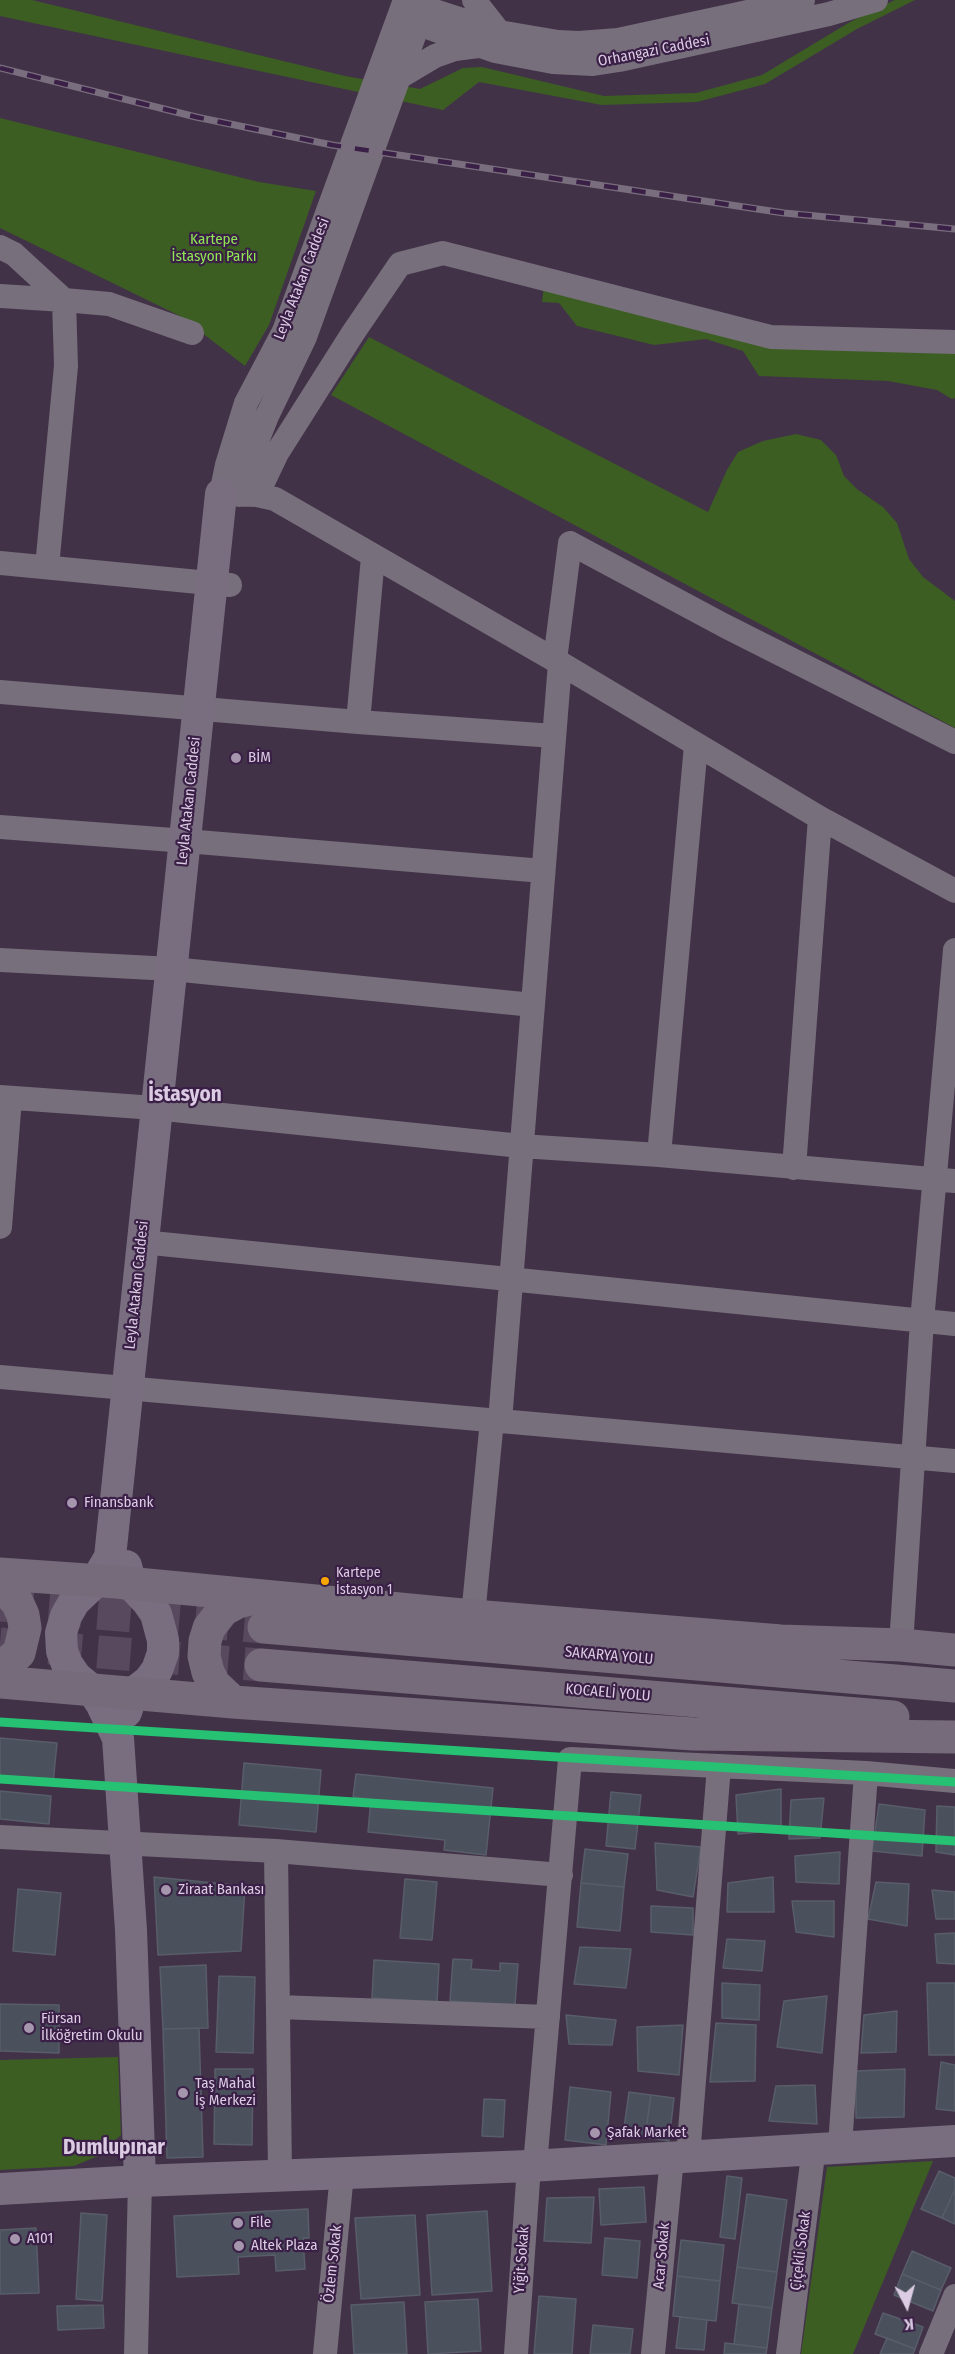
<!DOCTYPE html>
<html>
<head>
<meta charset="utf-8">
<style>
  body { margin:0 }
  #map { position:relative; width:955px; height:2354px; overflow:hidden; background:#423248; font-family:"Fira Sans Condensed",sans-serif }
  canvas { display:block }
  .north { position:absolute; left:877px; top:2276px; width:60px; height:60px; -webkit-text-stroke:4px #3a1f46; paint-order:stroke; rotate:174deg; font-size:16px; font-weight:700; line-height:24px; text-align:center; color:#dbcbe3 }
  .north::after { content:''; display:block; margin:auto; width:21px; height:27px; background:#dbcbe3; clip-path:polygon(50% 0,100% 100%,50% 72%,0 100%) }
</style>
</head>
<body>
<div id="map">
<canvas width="955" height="2354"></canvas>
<div class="north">K</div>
</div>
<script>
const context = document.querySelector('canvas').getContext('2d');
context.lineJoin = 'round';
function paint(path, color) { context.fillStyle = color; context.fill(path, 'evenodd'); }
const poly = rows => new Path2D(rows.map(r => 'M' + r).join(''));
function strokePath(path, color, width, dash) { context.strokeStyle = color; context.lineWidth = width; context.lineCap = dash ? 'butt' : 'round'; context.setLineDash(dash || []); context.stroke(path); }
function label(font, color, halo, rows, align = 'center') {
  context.font = font + ' "Fira Sans Condensed",sans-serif'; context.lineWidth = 4.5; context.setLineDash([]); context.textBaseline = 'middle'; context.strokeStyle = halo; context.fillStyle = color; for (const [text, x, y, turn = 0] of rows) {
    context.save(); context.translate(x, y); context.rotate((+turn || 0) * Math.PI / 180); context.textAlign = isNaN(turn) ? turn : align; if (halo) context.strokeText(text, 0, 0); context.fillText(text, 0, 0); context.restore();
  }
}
paint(poly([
  [0,0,32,0,345,76,420,89,463,68,482,67,604,96,696,93,762,75,850,22,895,0,915,0,857,29,765,84,697,102,602,105,479,82,443,110,0,16],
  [0,118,259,182,316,191,269,325,245,366,180,316,0,228],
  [544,286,768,343,955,346,955,398,952,399,937,390,888,381,759,376,743,351,706,339,654,345,577,326,559,303,542,302],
  [369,337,708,512,727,470,738,452,763,441,796,434,821,440,836,455,844,476,858,490,883,507,897,523,909,559,923,577,955,601,955,728,331,395],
  [118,2057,121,2135,98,2156,74,2166,0,2170,0,2060],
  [933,2161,853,2354,801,2354,827,2167]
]), '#3c5e23');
const building = poly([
  [0,1738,57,1743,53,1783,0,1778,0,1738],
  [244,1763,321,1770,316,1832,239,1825,244,1763],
  [356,1774,493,1788,486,1855,444,1850,445,1840,368,1832,371,1799,353,1797,356,1774],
  [781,1789,781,1830,738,1834,736,1795,781,1789],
  [0,1791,51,1796,49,1824,0,1819,0,1791],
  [611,1792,641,1795,635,1849,606,1846,611,1792],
  [824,1798,820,1838,789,1839,791,1800,824,1798],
  [879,1804,925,1810,922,1856,872,1851,879,1804],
  [937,1806,955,1807,955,1855,936,1852,937,1806],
  [655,1843,701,1847,693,1897,657,1890,655,1843],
  [585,1849,628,1854,624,1887,581,1883,585,1849],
  [840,1852,839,1884,796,1882,795,1856,840,1852],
  [154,1877,245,1886,241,1951,158,1955,154,1877],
  [773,1877,774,1912,727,1912,728,1883,773,1877],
  [405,1879,437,1882,432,1940,400,1938,405,1879],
  [876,1882,909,1884,907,1926,868,1919,876,1882],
  [581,1883,624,1887,620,1931,577,1927,581,1883],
  [18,1889,61,1893,55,1955,13,1951,18,1889],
  [932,1890,955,1892,955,1919,936,1919,932,1890],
  [792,1901,834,1901,834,1937,796,1932,792,1901],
  [651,1906,693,1908,693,1935,651,1932,651,1906],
  [955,1933,955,1964,937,1963,935,1934,955,1933],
  [727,1939,765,1941,762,1971,723,1968,727,1939],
  [580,1947,631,1949,626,1988,574,1984,580,1947],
  [453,1959,472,1960,471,1969,500,1971,500,1963,518,1964,515,2005,450,2001,453,1959],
  [374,1960,439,1964,437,2002,372,1998,374,1960],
  [206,1965,208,2028,163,2029,160,1967,206,1965],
  [219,1976,255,1977,253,2053,216,2052,219,1976],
  [722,1983,760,1985,759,2020,722,2018,722,1983],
  [927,1983,955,1983,955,2055,929,2055,927,1983],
  [827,1996,822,2053,777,2047,784,2001,827,1996],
  [0,2004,59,2005,59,2053,0,2051,0,2004],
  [897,2011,896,2052,861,2053,864,2015,897,2011],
  [566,2015,616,2020,612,2045,569,2044,566,2015],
  [716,2023,756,2025,755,2081,710,2082,716,2023],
  [683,2025,679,2075,638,2071,637,2027,683,2025],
  [199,2028,203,2157,167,2158,163,2029,199,2028],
  [941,2062,955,2065,955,2111,936,2109,941,2062],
  [215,2069,253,2069,252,2145,214,2144,215,2069],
  [905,2069,904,2117,856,2118,856,2071,905,2069],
  [815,2085,817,2124,769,2121,776,2086,815,2085],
  [570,2087,611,2092,606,2145,565,2140,570,2087],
  [629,2092,651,2095,645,2137,623,2135,629,2092],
  [651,2095,674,2098,669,2141,645,2137,651,2095],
  [484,2099,505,2100,503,2137,482,2136,484,2099],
  [939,2171,955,2178,955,2189,942,2218,921,2209,939,2171],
  [727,2176,742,2178,735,2239,720,2237,727,2176],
  [644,2187,646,2222,601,2225,599,2189,644,2187],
  [955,2189,955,2224,942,2218,955,2189],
  [747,2194,787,2200,777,2272,737,2267,747,2194],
  [594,2197,591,2243,544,2241,547,2198,594,2197],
  [308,2209,309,2238,303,2238,305,2269,276,2271,275,2255,238,2257,239,2274,177,2277,174,2216,308,2209],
  [487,2211,492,2291,432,2295,427,2215,487,2211],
  [81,2213,107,2215,102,2301,76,2299,81,2213],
  [415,2215,420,2295,361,2299,355,2218,415,2215],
  [36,2228,39,2293,0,2294,0,2230,36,2228],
  [605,2238,640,2241,637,2278,602,2275,605,2238],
  [681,2240,724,2245,720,2281,677,2276,681,2240],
  [912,2251,951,2268,941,2290,902,2274,912,2251],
  [737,2267,777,2272,772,2308,732,2303,737,2267],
  [902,2274,941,2290,933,2311,894,2295,902,2274],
  [677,2276,720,2281,716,2321,673,2316,677,2276],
  [539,2296,576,2299,572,2354,534,2354,539,2296],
  [478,2299,481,2351,428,2354,425,2302,478,2299],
  [404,2302,407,2354,354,2354,351,2305,404,2302],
  [739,2304,772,2308,767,2348,734,2344,739,2304],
  [103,2305,104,2328,58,2330,57,2306,103,2305],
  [883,2313,923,2327,915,2349,875,2334,883,2313],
  [680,2317,707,2320,704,2350,676,2348,680,2317],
  [593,2325,633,2329,630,2354,590,2354,593,2325],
  [887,2338,915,2349,913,2354,880,2354,887,2338],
  [725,2343,767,2348,766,2354,724,2354,725,2343]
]);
paint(building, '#4a515d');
strokePath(building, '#585d69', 1.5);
strokePath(poly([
  [0,1605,264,1627],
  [0,1644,261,1665]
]), '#59495f', 33, [33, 16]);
strokePath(poly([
  [405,0,284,331,246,403,227,465,221,494,257,495,275,499,560,663,820,818,955,891],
  [474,0,499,32],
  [410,3,499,32,558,42,579,43,618,40,803,0],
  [404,19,495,51,553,62,593,64,619,60,829,14,876,0],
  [398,78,435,56,455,49,478,46],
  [0,247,14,254,64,300,109,304,192,333],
  [0,296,64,300,66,366,47,567],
  [239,495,246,469,267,416,305,337,427,0],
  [257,495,277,453,353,333,400,264,443,253,771,337,955,342],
  [0,563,230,585],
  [555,660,570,543,725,626,955,742],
  [0,692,358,722,554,736],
  [358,722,373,557],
  [0,827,186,841,543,871],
  [0,960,172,969,533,1005],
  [0,1097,155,1108,521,1146,659,1155,955,1181],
  [659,1155,696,745],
  [794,1168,820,818],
  [0,1227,10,1098],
  [142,1242,955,1324],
  [0,1377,955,1461],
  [500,1421,560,663],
  [473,1616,492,1420],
  [901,1645,922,1321,955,950],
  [0,1837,276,1851,561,1875],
  [276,1851,280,2175],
  [279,2007,548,2017],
  [840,2146,866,1773],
  [688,2156,719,1766],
  [535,2165,570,1759,866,1773,955,1781],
  [136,2354,140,2181],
  [325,2354,342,2173],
  [516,2354,529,2166],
  [653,2354,672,2158],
  [788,2354,814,2147],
  [931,2354,955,2296]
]), '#776f7b', 24);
strokePath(poly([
  [126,1566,131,1584,147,1601,156,1614,163,1640,163,1653,157,1670,149,1681,132,1694,126,1712],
  [140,2181,131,1930,118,1738,101,1703,93,1691,76,1677,67,1664,62,1651,61,1633,66,1616,74,1602,96,1581,110,1557,221,494],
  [0,2189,140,2181,529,2166,955,2141]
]), '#796e7f', 32);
strokePath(poly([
  [0,1574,116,1582,473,1616,781,1641,901,1645,955,1650],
  [0,1585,17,1602,23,1615,25,1628,19,1653,0,1668],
  [264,1627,955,1686],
  [261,1665,893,1717],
  [0,1682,233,1702,693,1734,955,1737],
  [233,1702,214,1684,208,1672,204,1656,205,1641,209,1628,223,1610,238,1602,258,1597]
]), '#756b7a', 33);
const rail = poly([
  [0,68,196,117,332,145,784,213,955,229]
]);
strokePath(rail, '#796e7d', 7);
strokePath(rail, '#3a1f46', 4.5, [14]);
strokePath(poly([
  [0,1722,955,1782],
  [0,1779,955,1841]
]), '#26c172', 9);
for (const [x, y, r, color] of [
  [236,758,6,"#a595ad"],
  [72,1503,6,"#a595ad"],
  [325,1581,5,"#f7a600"],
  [166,1890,6,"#a595ad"],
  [29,2028,6,"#a595ad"],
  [183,2093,6,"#a595ad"],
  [595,2133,6,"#a595ad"],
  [238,2223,6,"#a595ad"],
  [15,2239,6,"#a595ad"],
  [239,2246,6,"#a595ad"]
]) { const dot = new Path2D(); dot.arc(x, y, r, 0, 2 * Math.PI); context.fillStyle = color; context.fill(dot); strokePath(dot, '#3a1f46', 2); }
label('14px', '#dbcbe3', '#3a1f46', [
  ["Kartepe",336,1573],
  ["İstasyon 1",336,1590]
], 'left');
label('15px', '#dbcbe3', '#3a1f46', [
  ["Orhangazi Caddesi",654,51,-11],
  ["Leyla Atakan Caddesi",302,279,-69],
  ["Leyla Atakan Caddesi",189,801,-84],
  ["Leyla Atakan Caddesi",137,1285,-84],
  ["SAKARYA YOLU",609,1656,5],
  ["KOCAELİ YOLU",608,1693,5],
  ["Çiçekli Sokak",801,2251,-83],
  ["Acar Sokak",662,2256,-85],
  ["Yiğit Sokak",522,2260,-86],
  ["Özlem Sokak",333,2264,-84]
]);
label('15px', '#90e655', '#3a1f46', [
  ["Kartepe",214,240],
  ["İstasyon Parkı",214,257]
]);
label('15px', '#dbcbe3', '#3a1f46', [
  ["BİM",248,758],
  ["Finansbank",84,1503],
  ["Ziraat Bankası",178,1890],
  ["Fürsan",41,2019],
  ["İlköğretim Okulu",41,2036],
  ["Taş Mahal",195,2084],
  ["İş Merkezi",195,2101],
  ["Şafak Market",607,2133],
  ["File",250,2223],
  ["A101",27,2239],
  ["Altek Plaza",251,2246]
], 'left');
label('bold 21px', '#dbcbe3', '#3a1f46', [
  ["İstasyon",185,1095],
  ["Dumlupınar",114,2148]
]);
</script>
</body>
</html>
